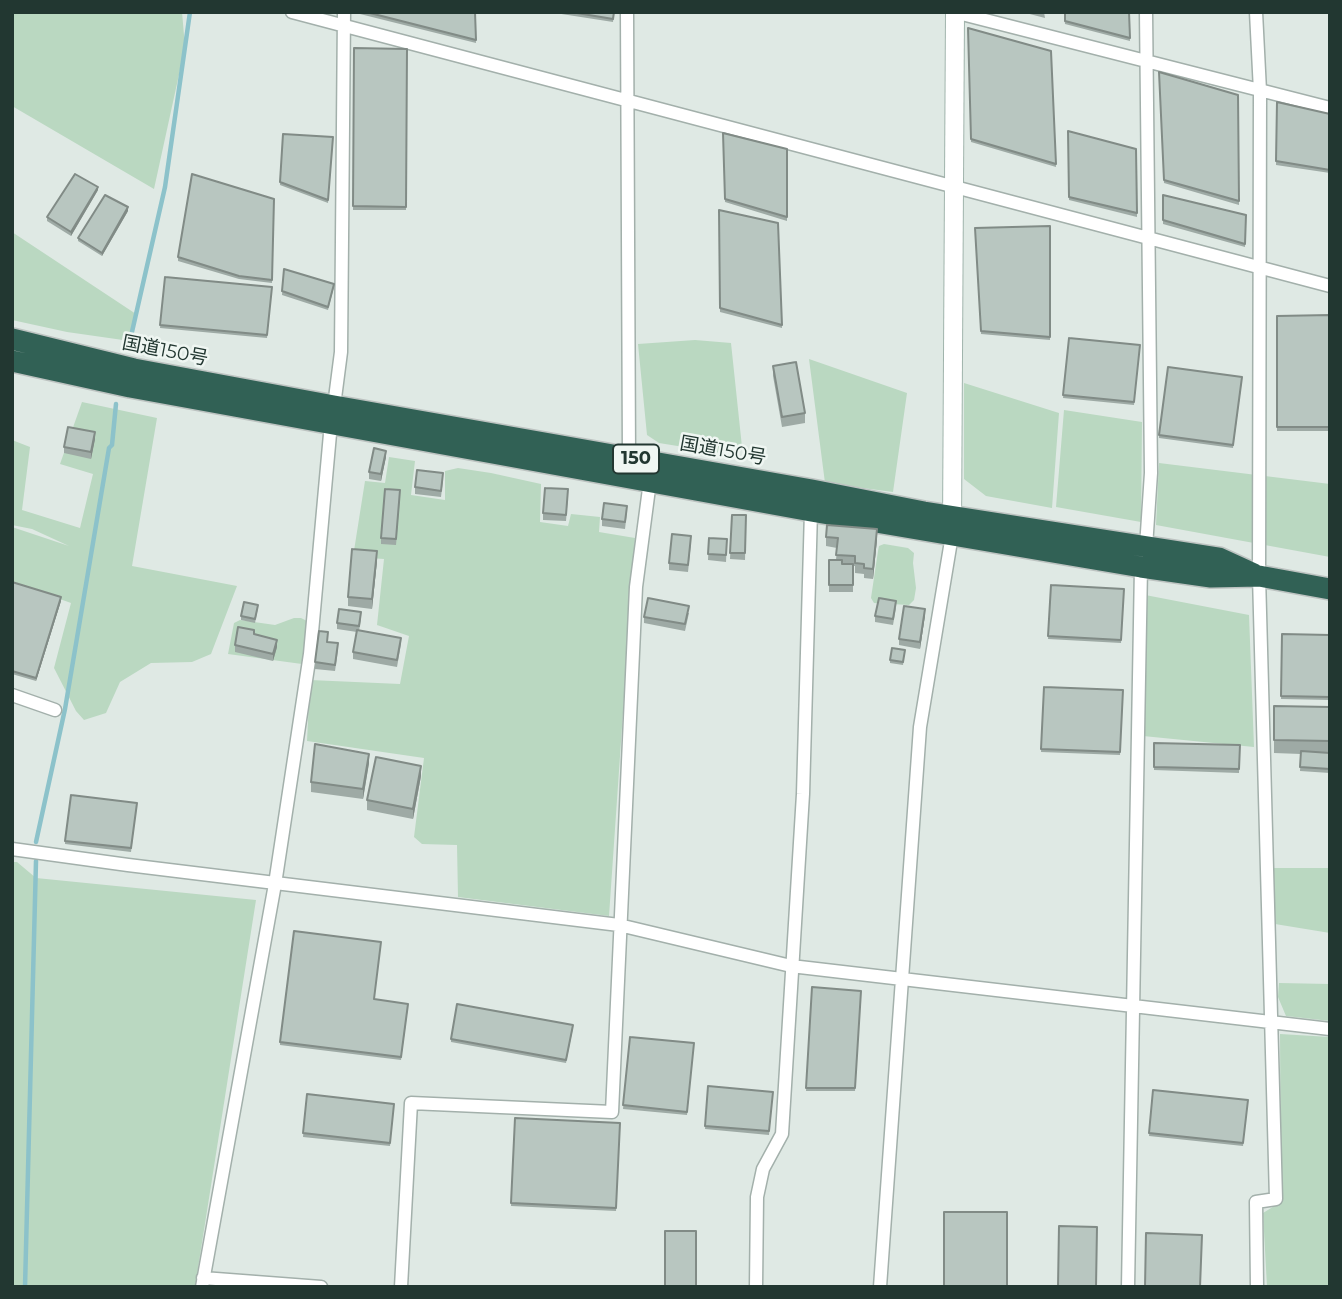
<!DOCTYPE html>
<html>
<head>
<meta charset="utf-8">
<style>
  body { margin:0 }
  #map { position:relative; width:1342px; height:1299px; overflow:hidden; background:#dfe9e4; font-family:Montserrat,sans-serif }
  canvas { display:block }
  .frame { position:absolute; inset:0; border:14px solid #223731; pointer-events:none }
</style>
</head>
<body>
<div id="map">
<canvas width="1342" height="1299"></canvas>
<div class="frame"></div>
</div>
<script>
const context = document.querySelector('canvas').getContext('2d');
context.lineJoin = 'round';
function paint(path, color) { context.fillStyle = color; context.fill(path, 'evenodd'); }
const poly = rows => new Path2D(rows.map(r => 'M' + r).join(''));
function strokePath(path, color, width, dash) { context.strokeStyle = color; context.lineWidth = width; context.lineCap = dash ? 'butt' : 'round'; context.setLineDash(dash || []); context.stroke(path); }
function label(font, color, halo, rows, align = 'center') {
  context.font = font + ' Montserrat,"Noto Sans JP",sans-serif'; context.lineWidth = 5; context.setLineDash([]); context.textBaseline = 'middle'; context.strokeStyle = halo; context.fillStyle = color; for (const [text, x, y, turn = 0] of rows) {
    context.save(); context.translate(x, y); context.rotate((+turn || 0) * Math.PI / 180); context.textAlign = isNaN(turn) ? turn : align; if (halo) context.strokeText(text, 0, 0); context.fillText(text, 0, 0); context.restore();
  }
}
paint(poly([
  [12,12,182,12,185,47,154,189,12,106],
  [12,232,136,314,130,341,67,332,12,320],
  [695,340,731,343,742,447,727,454,659,443,647,435,638,344],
  [809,359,907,393,893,492,825,483],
  [964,383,1059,413,1052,508,986,496,964,479],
  [82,402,157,418,132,566,237,586,211,654,192,662,151,663,120,682,106,713,84,720,76,711,54,668,71,603,12,582,12,527,69,546,32,529,12,525,12,440,30,447,22,510,80,528,93,474,60,464],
  [1064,410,1142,422,1141,522,1056,507],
  [389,457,415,461,411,495,445,500,445,471,458,468,491,473,541,484,540,522,568,526,571,514,600,517,599,532,635,538,609,916,458,897,457,845,422,844,414,837,424,758,307,741,310,680,400,684,409,636,377,625,384,559,353,557,365,481,385,483],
  [1159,463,1330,484,1330,557,1156,525],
  [884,544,908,548,914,553,913,563,916,588,914,600,909,605,874,603,871,598,878,551,879,546],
  [1140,594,1249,615,1254,747,1143,736],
  [294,618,301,618,309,622,302,664,228,654,234,623,240,620,275,625],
  [12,862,17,862,36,878,256,900,195,1287,12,1287],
  [1273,868,1330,868,1330,933,1275,924],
  [1279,983,1330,984,1330,1021,1286,1016,1278,997],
  [1280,1034,1330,1037,1330,1287,1267,1287,1263,1213,1281,1202]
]), '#bad8c1');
strokePath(poly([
  [129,345,165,187,190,12],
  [36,842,65,709,109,448,112,445,116,404],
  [25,1287,36,861]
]), '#8cc2ca', 4.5);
const street = poly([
  [292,12,1330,286],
  [627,12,629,458],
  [954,12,1330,108],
  [1256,12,1260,91,1259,576,1276,1199,1256,1202,1257,1287],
  [334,406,341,352,344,12],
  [1146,547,1151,473,1146,12],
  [12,695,55,710],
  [12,849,128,865,619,925,791,966,1330,1029],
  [203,1278,321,1287],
  [202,1287,275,884,310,654,331,423],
  [401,1287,411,1103,612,1112,636,587,650,481],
  [756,1287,757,1197,763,1169,782,1134,803,794,811,511],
  [880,1287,920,727,952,535],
  [1128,1287,1141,567]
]);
const secondary = poly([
  [952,528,955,12]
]);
const highway = poly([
  [12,339,134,369,334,406,812,490,924,512,1219,558,1254,574],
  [12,361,130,387,811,511,1141,567,1211,577,1259,576,1330,589]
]);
strokePath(street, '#a3b0ab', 15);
strokePath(secondary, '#a0b4ac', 20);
strokePath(highway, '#bdc3c1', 24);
strokePath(street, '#fff', 12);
strokePath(secondary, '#fff', 18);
strokePath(highway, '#316155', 21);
paint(poly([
  [360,12,475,12,476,43,360,14],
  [555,12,614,12,613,22,555,13],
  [1022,12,1044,12,1045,18],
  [1064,12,1129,12,1130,41,1065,24],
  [968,28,1051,51,1056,167,971,142],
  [354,48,407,49,406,210,353,210],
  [1159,72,1238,95,1239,205,1164,183],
  [1277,102,1330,114,1330,173,1276,165],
  [1068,131,1136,149,1137,217,1069,200],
  [723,133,787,149,787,221,725,202],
  [283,134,333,137,328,203,280,185],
  [98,190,71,236,47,221,47,217],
  [1163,195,1246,215,1245,247,1163,224],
  [274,199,272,283,239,279,178,261,178,257],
  [719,210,778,223,782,328,720,312],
  [128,211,102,256,78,241,78,238],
  [1050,226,1050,340,981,334,975,228],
  [284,269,334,287,328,310,282,295],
  [165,277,272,287,267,338,160,328],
  [1330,315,1330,431,1277,431,1277,316],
  [1069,338,1140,345,1134,405,1063,398],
  [773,366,805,413,805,423,782,427,773,376],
  [1242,380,1233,448,1159,438,1159,435],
  [95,439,91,459,64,453,64,447],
  [386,457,381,481,369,479,369,472],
  [443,480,441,497,415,494,415,487],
  [568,496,566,521,543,520,543,513],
  [400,497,396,545,381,544,381,538],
  [627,512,625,529,602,526,602,519],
  [732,515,746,515,745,560,730,559],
  [826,537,877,539,873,579,864,578,864,574,855,573,855,566,853,566,853,592,829,592,829,560,836,560,837,548,826,546],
  [709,538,727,539,726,562,708,560],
  [691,543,688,572,669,570,669,563],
  [377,561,372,609,348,606,348,597],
  [12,582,61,601,36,681,12,674],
  [1051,585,1124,589,1121,643,1048,639],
  [258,608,255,623,241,620,241,616],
  [896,608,893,625,875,622,875,616],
  [689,613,685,631,644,623,644,617],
  [925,615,920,649,899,645,899,639],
  [361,619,359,631,401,644,397,667,353,659,353,652,357,632,337,629,337,623],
  [254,634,277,647,273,661,235,652,235,645],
  [1282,634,1330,635,1330,700,1281,699],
  [328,642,338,650,335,671,315,669,315,662],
  [905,650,903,665,890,663,890,660],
  [1044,687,1123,690,1120,755,1041,752],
  [1274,706,1330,707,1330,773,1300,771,1301,754,1274,753],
  [1154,743,1240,745,1239,773,1154,770],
  [369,763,363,799,311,792,311,782],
  [421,776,413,819,367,810,367,800],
  [137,803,131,852,65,844,65,841],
  [812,987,861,991,855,1091,806,1091],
  [375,999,408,1007,401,1060,280,1045,280,1042],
  [573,1028,566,1063,451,1042,451,1039],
  [630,1037,694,1043,687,1115,623,1109],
  [708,1086,773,1092,769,1135,705,1129],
  [1153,1090,1248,1100,1243,1146,1149,1136],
  [307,1094,394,1104,390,1146,303,1137],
  [515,1118,620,1123,616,1211,511,1206]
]), '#9eaaa5');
paint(poly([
  [98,187,98,190,71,236,71,232],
  [128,207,128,211,102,256,102,253],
  [95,432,95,439,91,459,91,452],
  [386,451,386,457,381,481,381,474],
  [877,529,877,539,873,579,873,569],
  [377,551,377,561,372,609,372,599],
  [61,597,61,601,36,681,36,678],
  [925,609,925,615,920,649,920,642],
  [277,640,277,647,273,661,273,654],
  [369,754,369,763,363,799,363,789],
  [421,766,421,776,413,819,413,809]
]), '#818b86');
const building = poly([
  [366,12,475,12,476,40,366,12],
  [571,12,614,12,613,19,571,12],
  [1065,12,1129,12,1130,38,1065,21,1065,12],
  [968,28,1051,51,1056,164,971,139,968,28],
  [354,48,407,49,406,207,353,206,354,48],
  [1159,72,1238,95,1239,201,1164,180,1159,72],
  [1277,102,1330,114,1330,170,1276,161,1277,102],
  [1068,131,1136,149,1137,213,1069,197,1068,131],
  [723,133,787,149,787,217,725,199,723,133],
  [283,134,333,137,328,200,280,182,283,134],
  [75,174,98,187,71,232,47,217,75,174],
  [192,174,274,199,272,280,239,276,178,257,192,174],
  [105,195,128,207,102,253,78,238,105,195],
  [1163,195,1246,215,1245,244,1163,220,1163,195],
  [719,210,778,223,782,325,720,308,719,210],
  [1050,226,1050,337,981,331,975,228,1050,226],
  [284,269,334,284,328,307,282,291,284,269],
  [165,277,272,287,267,335,160,325,165,277],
  [1330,315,1330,427,1277,427,1277,316,1330,315],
  [1069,338,1140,345,1134,402,1063,395,1069,338],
  [796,362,805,413,782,417,773,366,796,362],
  [1168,367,1242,377,1233,445,1159,435,1168,367],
  [68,427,95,432,91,452,64,447,68,427],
  [374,448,386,451,381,474,369,472,374,448],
  [417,470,443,473,441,491,415,487,417,470],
  [545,488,568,489,566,515,543,513,545,488],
  [385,489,400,490,396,539,381,538,385,489],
  [604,503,627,506,625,522,602,519,604,503],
  [732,515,746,515,745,553,730,553,732,515],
  [827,525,877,529,873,569,864,568,864,564,855,563,855,556,836,555,838,538,826,537,827,525],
  [672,534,691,536,688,565,669,563,672,534],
  [709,538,727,539,726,555,708,554,709,538],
  [352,549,377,551,372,599,348,597,352,549],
  [829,560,842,560,842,564,853,564,853,585,829,585,829,560],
  [12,582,61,597,36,678,12,671,12,582],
  [1051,585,1124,589,1121,640,1048,636,1051,585],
  [648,598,689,606,685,624,644,617,648,598],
  [879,598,896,601,893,619,875,616,879,598],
  [244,602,258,605,255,619,241,616,244,602],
  [904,606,925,609,920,642,899,639,904,606],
  [339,609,361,612,359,626,337,623,339,609],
  [238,627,254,630,254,634,277,640,273,654,235,645,238,627],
  [357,630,401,638,397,660,353,652,357,630],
  [319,631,328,632,327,642,338,643,335,665,315,662,319,631],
  [1282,634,1330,635,1330,697,1281,696,1282,634],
  [892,648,905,650,903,662,890,660,892,648],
  [1044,687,1123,690,1120,752,1041,749,1044,687],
  [1274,706,1330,707,1330,741,1274,740,1274,706],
  [1154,743,1240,745,1239,769,1154,767,1154,743],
  [315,744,369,754,363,789,311,782,315,744],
  [1301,751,1330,753,1330,769,1300,767,1301,751],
  [376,757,421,766,413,809,367,800,376,757],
  [71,795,137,803,131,848,65,841,71,795],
  [294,931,381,942,374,999,408,1004,401,1057,280,1042,294,931],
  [812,987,861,991,855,1088,806,1088,812,987],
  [457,1004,573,1025,566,1060,451,1039,457,1004],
  [630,1037,694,1043,687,1112,623,1105,630,1037],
  [708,1086,773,1092,769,1131,705,1126,708,1086],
  [1153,1090,1248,1100,1243,1143,1149,1133,1153,1090],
  [307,1094,394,1104,390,1143,303,1133,307,1094],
  [515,1118,620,1123,616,1208,511,1203,515,1118],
  [944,1212,1007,1212,1007,1287,944,1287,944,1212],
  [1059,1226,1097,1227,1096,1287,1058,1287,1059,1226],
  [665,1231,696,1231,696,1287,665,1287,665,1231],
  [1146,1233,1202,1235,1200,1287,1145,1287,1146,1233]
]);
paint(building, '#b8c6c0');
strokePath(building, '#818b86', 2);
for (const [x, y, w] of [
  [636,459,46]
]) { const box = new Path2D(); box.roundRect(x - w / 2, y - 14.5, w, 29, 5); context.fillStyle = '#eff6f2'; context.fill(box); strokePath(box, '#223731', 2); }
label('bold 18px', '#223731', null, [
  ["150",636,459]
]);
label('19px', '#223731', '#eff6f2', [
  ["国道150号",165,351,11],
  ["国道150号",723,451,10]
]);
</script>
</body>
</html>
